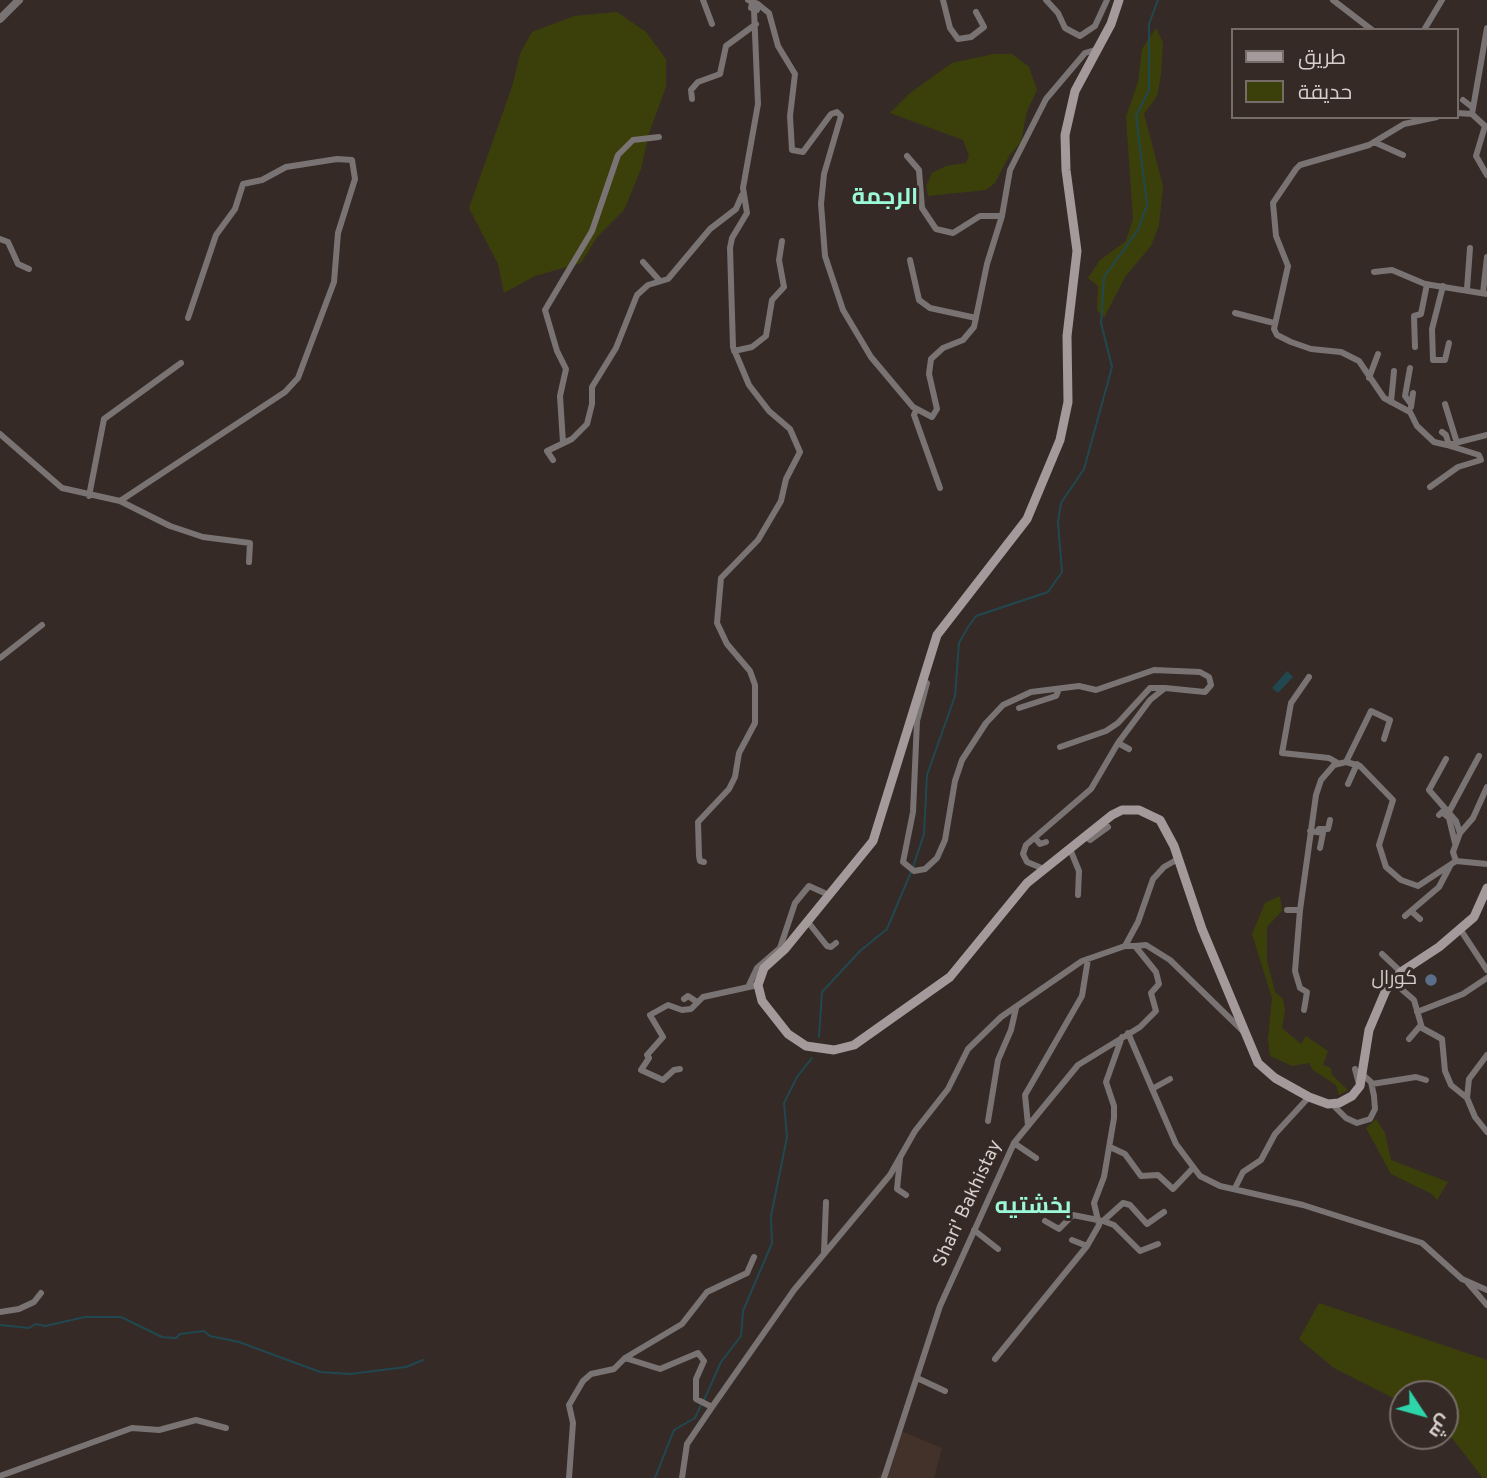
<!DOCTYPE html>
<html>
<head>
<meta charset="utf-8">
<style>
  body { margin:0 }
  #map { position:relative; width:1487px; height:1478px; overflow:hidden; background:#352a25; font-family:Overpass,Cairo,sans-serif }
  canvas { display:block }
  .legend { position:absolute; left:1231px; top:28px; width:228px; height:91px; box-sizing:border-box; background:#352a25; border:2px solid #766c68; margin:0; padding:9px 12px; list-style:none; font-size:21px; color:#d7cfcc }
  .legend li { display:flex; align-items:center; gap:14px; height:35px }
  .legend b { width:35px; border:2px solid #766c68 }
  .north { position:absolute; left:1389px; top:1380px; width:70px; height:70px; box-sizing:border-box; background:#352a25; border:2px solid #766c68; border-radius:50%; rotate:126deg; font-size:19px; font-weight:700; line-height:28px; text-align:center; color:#d7cfcc }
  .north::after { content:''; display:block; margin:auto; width:24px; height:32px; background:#2dd5ab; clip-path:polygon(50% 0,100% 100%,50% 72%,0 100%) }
</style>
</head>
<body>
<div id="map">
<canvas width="1487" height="1478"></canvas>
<ul class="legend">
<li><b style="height:9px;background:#a49a9b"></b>طريق</li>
<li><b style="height:19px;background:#3b400b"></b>حديقة</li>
</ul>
<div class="north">ش</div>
</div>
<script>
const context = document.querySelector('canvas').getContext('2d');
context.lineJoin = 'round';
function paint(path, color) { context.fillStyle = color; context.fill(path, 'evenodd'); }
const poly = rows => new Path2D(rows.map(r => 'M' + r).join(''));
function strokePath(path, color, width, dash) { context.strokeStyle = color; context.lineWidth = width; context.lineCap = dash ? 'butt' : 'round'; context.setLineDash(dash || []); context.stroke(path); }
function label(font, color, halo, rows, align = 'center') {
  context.font = font + ' Overpass,Cairo,sans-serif'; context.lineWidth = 6; context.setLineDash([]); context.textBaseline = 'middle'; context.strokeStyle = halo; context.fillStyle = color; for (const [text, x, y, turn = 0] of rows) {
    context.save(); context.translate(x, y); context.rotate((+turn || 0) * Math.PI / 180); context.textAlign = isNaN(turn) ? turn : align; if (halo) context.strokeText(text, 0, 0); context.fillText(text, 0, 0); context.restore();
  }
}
paint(poly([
  [901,1431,942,1448,934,1478,878,1478,891,1460]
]), '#43322a');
paint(poly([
  [617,12,646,32,666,59,666,87,649,133,641,169,624,210,597,237,581,263,535,276,504,293,498,264,469,208,512,87,520,54,532,32,574,16],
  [1156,28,1163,43,1161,75,1157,96,1144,114,1163,186,1159,225,1151,246,1125,277,1104,318,1097,310,1098,286,1088,278,1100,260,1126,241,1133,219,1126,117,1138,82,1142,49],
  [993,54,1012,54,1029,67,1037,90,1027,111,1021,142,1009,156,995,183,986,190,928,196,926,186,932,173,946,166,966,163,969,155,963,140,890,113,910,93,952,63],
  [1280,896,1282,911,1267,927,1267,961,1275,992,1283,999,1285,1010,1282,1028,1301,1044,1306,1036,1328,1051,1323,1065,1331,1068,1332,1075,1348,1090,1339,1095,1336,1085,1313,1070,1309,1063,1292,1066,1270,1056,1268,1039,1272,998,1252,934,1265,903],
  [1376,1119,1385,1133,1391,1160,1448,1182,1437,1200,1432,1194,1391,1174,1366,1128],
  [1319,1303,1487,1360,1487,1478,1483,1478,1445,1429,1445,1394,1403,1394,1403,1403,1334,1368,1299,1339]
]), '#3b400b');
paint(poly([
  [1287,671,1293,677,1278,693,1272,688]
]), '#214851');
strokePath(poly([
  [913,867,924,834,927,775,955,696,959,643,968,627,976,616,1048,592,1062,572,1058,522,1061,503,1084,469,1112,367,1101,323,1104,277,1138,230,1147,205,1136,115,1149,90,1149,24,1158,0],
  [819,1037,822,992,860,951,887,929,911,872],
  [0,1325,29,1328,36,1324,45,1326,85,1317,121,1317,162,1337,176,1338,180,1334,204,1331,210,1336,239,1342,320,1372,350,1374,406,1367,423,1360],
  [704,1400,721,1362,741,1336,743,1311,772,1243,771,1216,787,1137,784,1103,797,1077,812,1058],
  [655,1478,674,1430,695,1418,701,1405]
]), '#214851', 2);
strokePath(poly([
  [703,0,712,24],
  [748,0,758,4,757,10,751,8,752,3],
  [943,0,950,28,958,39,971,37,984,27,976,12],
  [1046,0,1058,13,1065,28,1080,36,1095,26,1107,0],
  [1333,0,1372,30],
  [759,5,769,13,778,46,795,74,790,116,792,150,803,152,831,114,837,112,841,116,824,174,821,204,825,256,843,310,871,357,913,407,932,417,937,409,929,374,931,359,943,348,963,340,974,327,987,264,1002,216,1010,170,1046,99,1085,53,1095,50],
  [1424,30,1442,0],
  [692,99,691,90,698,82,720,74,726,46,756,24],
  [1463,100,1472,107],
  [1457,113,1472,114,1485,126,1476,156,1487,175],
  [1472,114,1487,28],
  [1437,117,1404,124,1369,145,1300,165,1296,169,1273,203,1276,236,1288,266,1274,329,1277,335,1291,342,1311,349,1341,352,1359,361,1384,398,1410,412,1417,426,1434,442,1447,445,1487,435],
  [1374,142,1403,155],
  [907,156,919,170,922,208,936,229,953,233,980,216,1002,216],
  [0,239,8,242,18,264,29,269],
  [910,260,919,300,930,308,976,318],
  [643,262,659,280],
  [1374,272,1392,270,1425,284,1487,294],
  [1443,286,1432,329,1433,360,1445,360,1449,343],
  [1467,289,1470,248],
  [1483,293,1487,257],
  [1235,313,1274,323],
  [1415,347,1414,316,1421,314,1427,284],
  [734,351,752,347,766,336,772,300,784,287,779,260,782,241],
  [1410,368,1405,396,1411,404],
  [1369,378,1378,354],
  [1391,402,1394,371],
  [1445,404,1457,443],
  [1411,407,1413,393],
  [916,410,914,415,940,488],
  [1442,432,1446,435,1449,445],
  [0,434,62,488,120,501,170,526,203,537,250,543,249,562],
  [563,443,560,396,566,369,557,351,545,310,592,231,618,155,633,140,659,137],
  [553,460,547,451,572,439,587,424,592,404,592,387,616,348,637,295,648,285,668,279,710,229,736,209,742,195],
  [1430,487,1458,467,1481,460,1479,455,1447,445],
  [89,496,104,419,181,363],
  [120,501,285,392,298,378,334,282,338,233,355,179,352,160,337,159,286,167,262,180,243,184,235,209,216,235,188,318],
  [0,658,42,625],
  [1309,677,1291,703,1282,753,1329,758,1338,763],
  [927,683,917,721,913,812,903,862,914,871,925,869,937,858,945,840,955,781,962,760,986,723,1003,705,1031,692,1079,686,1096,690,1154,670,1200,672,1209,677,1211,685,1205,692,1165,688,1150,700,1118,743,1091,789,1026,845,1023,854,1027,862,1044,869],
  [1019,708,1056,696,1059,689],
  [1118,743,1129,749],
  [1060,747,1106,731,1118,723,1150,688,1164,688],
  [1446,759,1429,790,1456,821,1460,833,1453,852,1456,861],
  [1346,762,1371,711,1390,720,1384,739],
  [1348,784,1357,764],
  [1450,810,1479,756],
  [1439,815,1442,812,1449,818,1455,843],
  [1319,829,1328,829,1330,820],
  [1310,831,1323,833,1320,848],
  [1460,833,1473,818,1487,787],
  [1085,836,1090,840,1108,827],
  [1035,838,1040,844,1046,842],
  [1070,849,1079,871,1078,895],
  [704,862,700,861,699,856,698,822,729,789,735,777,739,753,755,723,755,685,750,671,727,644,717,623,721,578,758,540,781,501,786,479,800,452,790,429,769,411,749,385,733,347,730,248,732,238,747,213,743,188,758,104,754,10],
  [1287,910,1300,910],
  [1411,911,1420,919],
  [1405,916,1439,887,1450,866],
  [808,922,827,946,831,947,836,943],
  [1460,929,1487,970],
  [1125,946,1138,922,1153,879,1164,867,1178,859],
  [1382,954,1401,972],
  [1392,981,1414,1000,1422,1028,1442,1039,1445,1071,1451,1085,1467,1098],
  [749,985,757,968,780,948,795,903,809,886,829,895],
  [684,999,688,996,697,1002],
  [1304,1010,1307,992,1300,988,1295,971,1300,910,1316,795,1321,780,1334,765,1346,762,1360,766,1393,800,1379,845,1386,867,1401,880,1418,886,1456,861,1487,864],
  [1417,1012,1463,994,1487,978],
  [1128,1033,1176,1144,1200,1176,1220,1186,1303,1205,1422,1243,1462,1279,1487,1290],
  [1409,1039,1421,1025],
  [1487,1055,1469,1079,1467,1098,1475,1117,1487,1132],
  [680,1069,674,1070,663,1080,641,1070,649,1058,647,1055,663,1037,650,1015,668,1005,682,1010,691,1009,703,997,758,985],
  [1355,1069,1359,1084],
  [1372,1084,1416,1077,1426,1080],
  [1152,1089,1170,1079],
  [1332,1104,1346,1118,1357,1123,1370,1119,1375,1109,1374,1096,1371,1082,1362,1074],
  [988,1121,998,1060,1011,1030,1016,1008],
  [1028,1125,1025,1095,1082,996,1088,959],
  [1014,1143,1036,1158],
  [1110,1147,1125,1154,1141,1176,1158,1175,1173,1189,1192,1169],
  [900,1159,897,1189,906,1195],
  [1235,1188,1243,1172,1261,1160,1275,1134,1309,1097],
  [1045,1221,1059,1229,1073,1215,1103,1221,1114,1225,1140,1251,1158,1244],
  [1103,1221,1123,1203,1130,1205,1147,1224,1164,1212],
  [974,1230,998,1249],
  [1072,1240,1087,1246],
  [824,1252,826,1202],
  [1468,1283,1487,1305],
  [0,1312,19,1309,34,1302,41,1293],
  [625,1358,660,1369,698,1353,704,1361,696,1379,696,1399,712,1407,794,1290,890,1175,915,1131,948,1089,968,1049,1001,1017,1082,961,1125,946,1135,946],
  [995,1359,1087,1246,1099,1225,1094,1203,1104,1177,1114,1118,1114,1106,1106,1082,1122,1037],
  [917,1378,945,1391],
  [0,1476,132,1428,159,1430,196,1420,226,1428],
  [569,1478,573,1423,569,1405,583,1381,591,1374,614,1369,625,1358,682,1324,707,1292,747,1273,754,1257],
  [682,1478,687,1444,712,1407],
  [884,1478,940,1306,1014,1143,1078,1065,1140,1027,1156,1011,1151,993,1159,984,1156,972,1135,946,1146,945,1170,960,1245,1033]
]), '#797373', 6);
strokePath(poly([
  [0,19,19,0]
]), '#797373', 8);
strokePath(poly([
  [1119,0,1111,24,1075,91,1065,135,1066,170,1077,251,1067,336,1068,402,1060,440,1027,519,937,635,873,841,785,949,764,968,758,985,762,1001,788,1034,806,1046,834,1050,854,1045,950,977,1027,883,1112,815,1122,810,1139,810,1160,820,1174,846,1202,929,1258,1063,1275,1078,1309,1097,1328,1104,1339,1103,1352,1096,1360,1086,1369,1030,1386,990,1401,972,1439,947,1474,917,1487,888]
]), '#a49a9b', 9);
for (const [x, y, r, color] of [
  [1431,980,7,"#5c6f8a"]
]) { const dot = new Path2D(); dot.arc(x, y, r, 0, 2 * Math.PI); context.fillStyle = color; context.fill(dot); strokePath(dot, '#352a25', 2.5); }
label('19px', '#d7cfcc', '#352a25', [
  ["كورال",1417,980]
], 'right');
label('19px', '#d7cfcc', '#352a25', [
  ["Shari' Bakhistay",969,1204,-65]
]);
label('bold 23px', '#9bf9da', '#352a25', [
  ["الرجمة",885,199],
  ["بخشتيه",1033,1208]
]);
</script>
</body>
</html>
